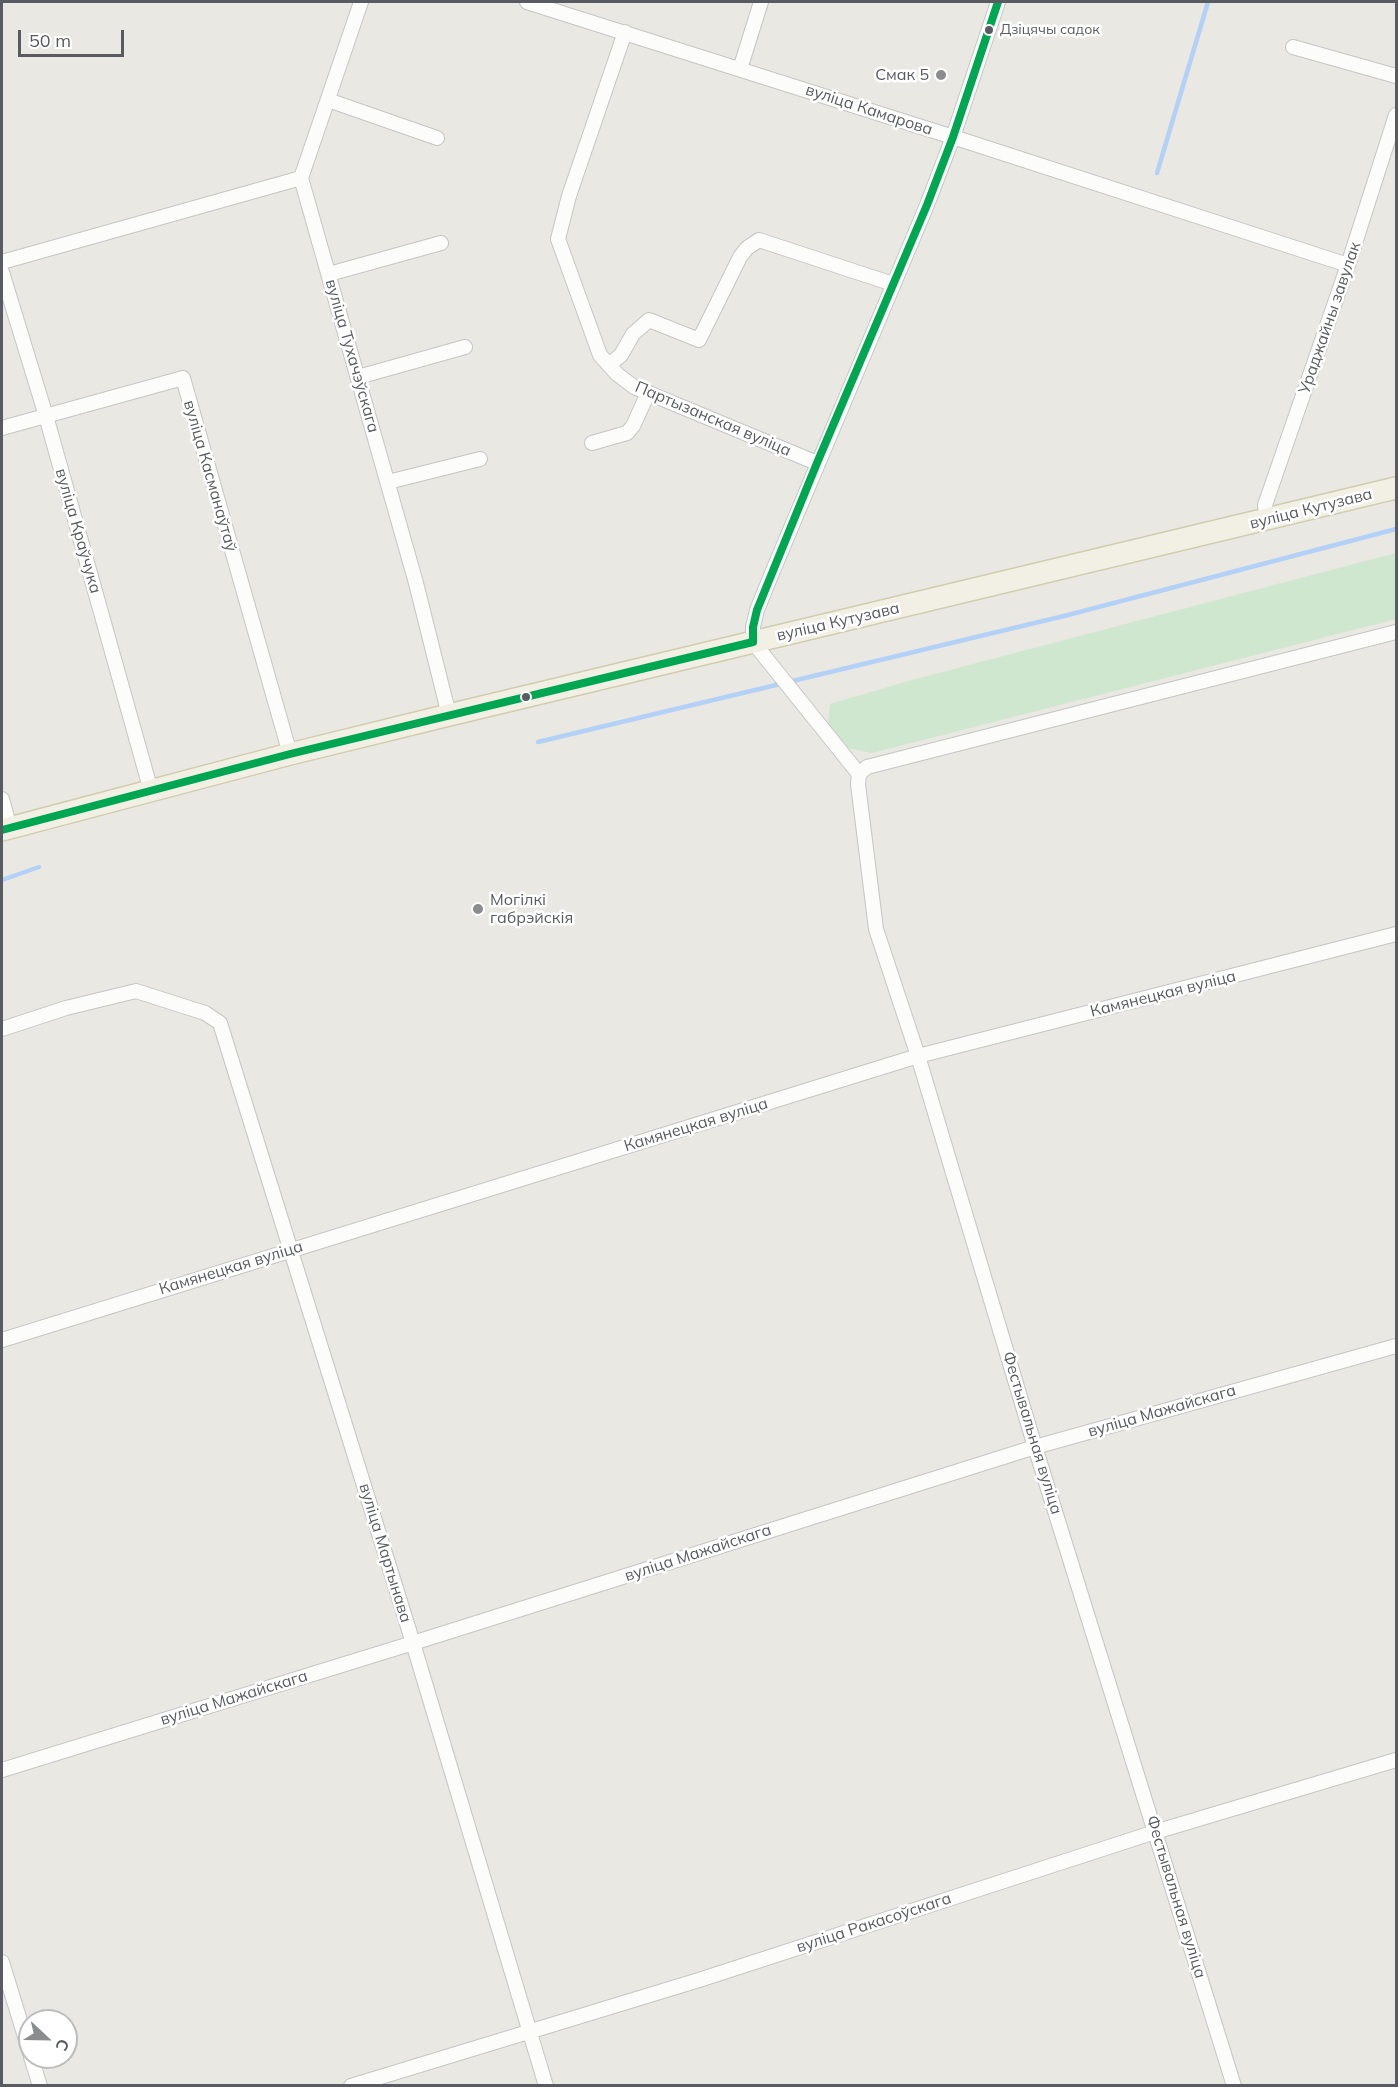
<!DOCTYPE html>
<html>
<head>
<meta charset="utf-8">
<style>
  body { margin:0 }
  #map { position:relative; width:1398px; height:2087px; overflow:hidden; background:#e9e8e2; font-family:Mulish,sans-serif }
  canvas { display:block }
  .frame { position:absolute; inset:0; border:3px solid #585b61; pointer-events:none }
  .north { position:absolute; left:18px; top:2009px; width:60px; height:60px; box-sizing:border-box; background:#fff; border:2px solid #bcbdc0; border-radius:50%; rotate:112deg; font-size:16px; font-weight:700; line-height:24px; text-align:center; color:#585b61 }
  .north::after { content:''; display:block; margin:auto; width:21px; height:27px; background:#8b8c8e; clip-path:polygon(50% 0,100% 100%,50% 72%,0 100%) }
  .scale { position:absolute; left:18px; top:30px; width:106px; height:27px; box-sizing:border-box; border:3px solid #585b61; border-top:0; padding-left:8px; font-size:18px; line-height:21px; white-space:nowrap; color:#585b61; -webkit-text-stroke:4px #fff; paint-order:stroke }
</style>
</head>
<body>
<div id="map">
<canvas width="1398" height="2087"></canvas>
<div class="frame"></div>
<div class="north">С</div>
<div class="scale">50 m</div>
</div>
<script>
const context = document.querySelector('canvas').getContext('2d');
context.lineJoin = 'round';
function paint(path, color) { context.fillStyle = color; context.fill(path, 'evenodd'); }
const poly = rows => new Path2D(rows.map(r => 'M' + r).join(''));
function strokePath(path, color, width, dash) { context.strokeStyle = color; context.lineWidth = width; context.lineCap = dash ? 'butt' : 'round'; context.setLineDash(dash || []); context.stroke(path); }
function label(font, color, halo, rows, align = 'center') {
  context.font = font + ' Mulish,sans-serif'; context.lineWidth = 5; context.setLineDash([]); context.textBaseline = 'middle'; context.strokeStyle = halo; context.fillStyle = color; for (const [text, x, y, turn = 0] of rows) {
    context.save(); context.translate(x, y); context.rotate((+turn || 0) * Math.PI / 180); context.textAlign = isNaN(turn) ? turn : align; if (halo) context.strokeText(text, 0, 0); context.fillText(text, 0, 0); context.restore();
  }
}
paint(poly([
  [1396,553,1396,619,872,753,848,748,828,724,830,704,912,680]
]), '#cfe6cf');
strokePath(poly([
  [1157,173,1208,2],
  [538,742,1068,615,1396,529],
  [2,880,39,867]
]), '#b3d1f6', 4.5);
const street = poly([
  [361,2,301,178,416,583,449,715],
  [527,2,953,137,1348,265],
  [625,32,569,196,558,239,600,355,617,374,634,387,817,463],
  [1293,47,1396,76],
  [740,69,761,2],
  [328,100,437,138],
  [2,262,301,178],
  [2,272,46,416,151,791],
  [329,274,441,243],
  [609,365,621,355,633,334,649,320,699,340,740,257,747,248,759,240,893,284],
  [358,377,465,347],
  [2,428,183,378,290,754],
  [592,443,627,433,633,426,648,393],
  [388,482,480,459],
  [1267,520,1265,505,1348,265,1396,115],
  [859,774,753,642,753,627,757,610,772,573,927,205,953,137,998,2],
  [2,799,10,828],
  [2,1029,66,1008,136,991,205,1013,220,1023,413,1643,546,2086],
  [2,1340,918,1056,1396,934],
  [2,1770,413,1643,1035,1447,1396,1346],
  [2,1962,30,2053],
  [31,2057,40,2086],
  [351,2086,699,1980,1155,1832,1396,1760],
  [1234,2086,1035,1447,918,1056,876,929,858,784,859,774,867,767,1396,632]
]);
const primary = poly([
  [2,830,290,754,449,715,1396,488]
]);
strokePath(street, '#c5c6c4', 16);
strokePath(primary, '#d2ccaf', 24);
strokePath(street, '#fcfcfb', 14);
strokePath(primary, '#f2f0e5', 21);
strokePath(poly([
  [753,642,753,627,757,610,817,463,927,205,953,137,998,2],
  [2,830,290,754,753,642]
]), '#00a651', 8);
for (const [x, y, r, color] of [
  [989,30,5,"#585b61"],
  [941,75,6,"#8b8c8e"],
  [526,697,5,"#585b61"],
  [478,909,6,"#8b8c8e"]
]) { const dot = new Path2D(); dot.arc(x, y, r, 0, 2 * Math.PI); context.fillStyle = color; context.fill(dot); strokePath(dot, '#fff', 2); }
label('14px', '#585b61', '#fff', [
  ["Дзіцячы садок",1000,30]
], 'left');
label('16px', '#585b61', '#fff', [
  ["Смак 5",929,75],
  ["Могілкі",490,900,"left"],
  ["габрэйскія",490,918,"left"]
], 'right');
label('16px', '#585b61', '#fff', [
  ["вуліца Камарова",869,110,18],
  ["Ураджайны завулак",1330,318,-71],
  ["вуліца Тухачэўскага",352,356,74],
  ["Партызанская вуліца",713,419,23],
  ["вуліца Касманаўтаў",210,476,74],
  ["вуліца Кутузава",1311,509,-14],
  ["вуліца Краўчука",78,531,74],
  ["вуліца Кутузава",838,622,-13],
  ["Камянецкая вуліца",1163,994,-14],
  ["Камянецкая вуліца",696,1125,-17],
  ["Камянецкая вуліца",231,1268,-17],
  ["вуліца Мажайскага",1162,1411,-16],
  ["Фестывальная вуліца",1032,1433,73],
  ["вуліца Мартынава",385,1553,73],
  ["вуліца Мажайскага",698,1553,-18],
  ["вуліца Мажайскага",234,1698,-17],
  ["Фестывальная вуліца",1176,1897,73],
  ["вуліца Ракасоўскага",874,1923,-18]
]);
</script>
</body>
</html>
